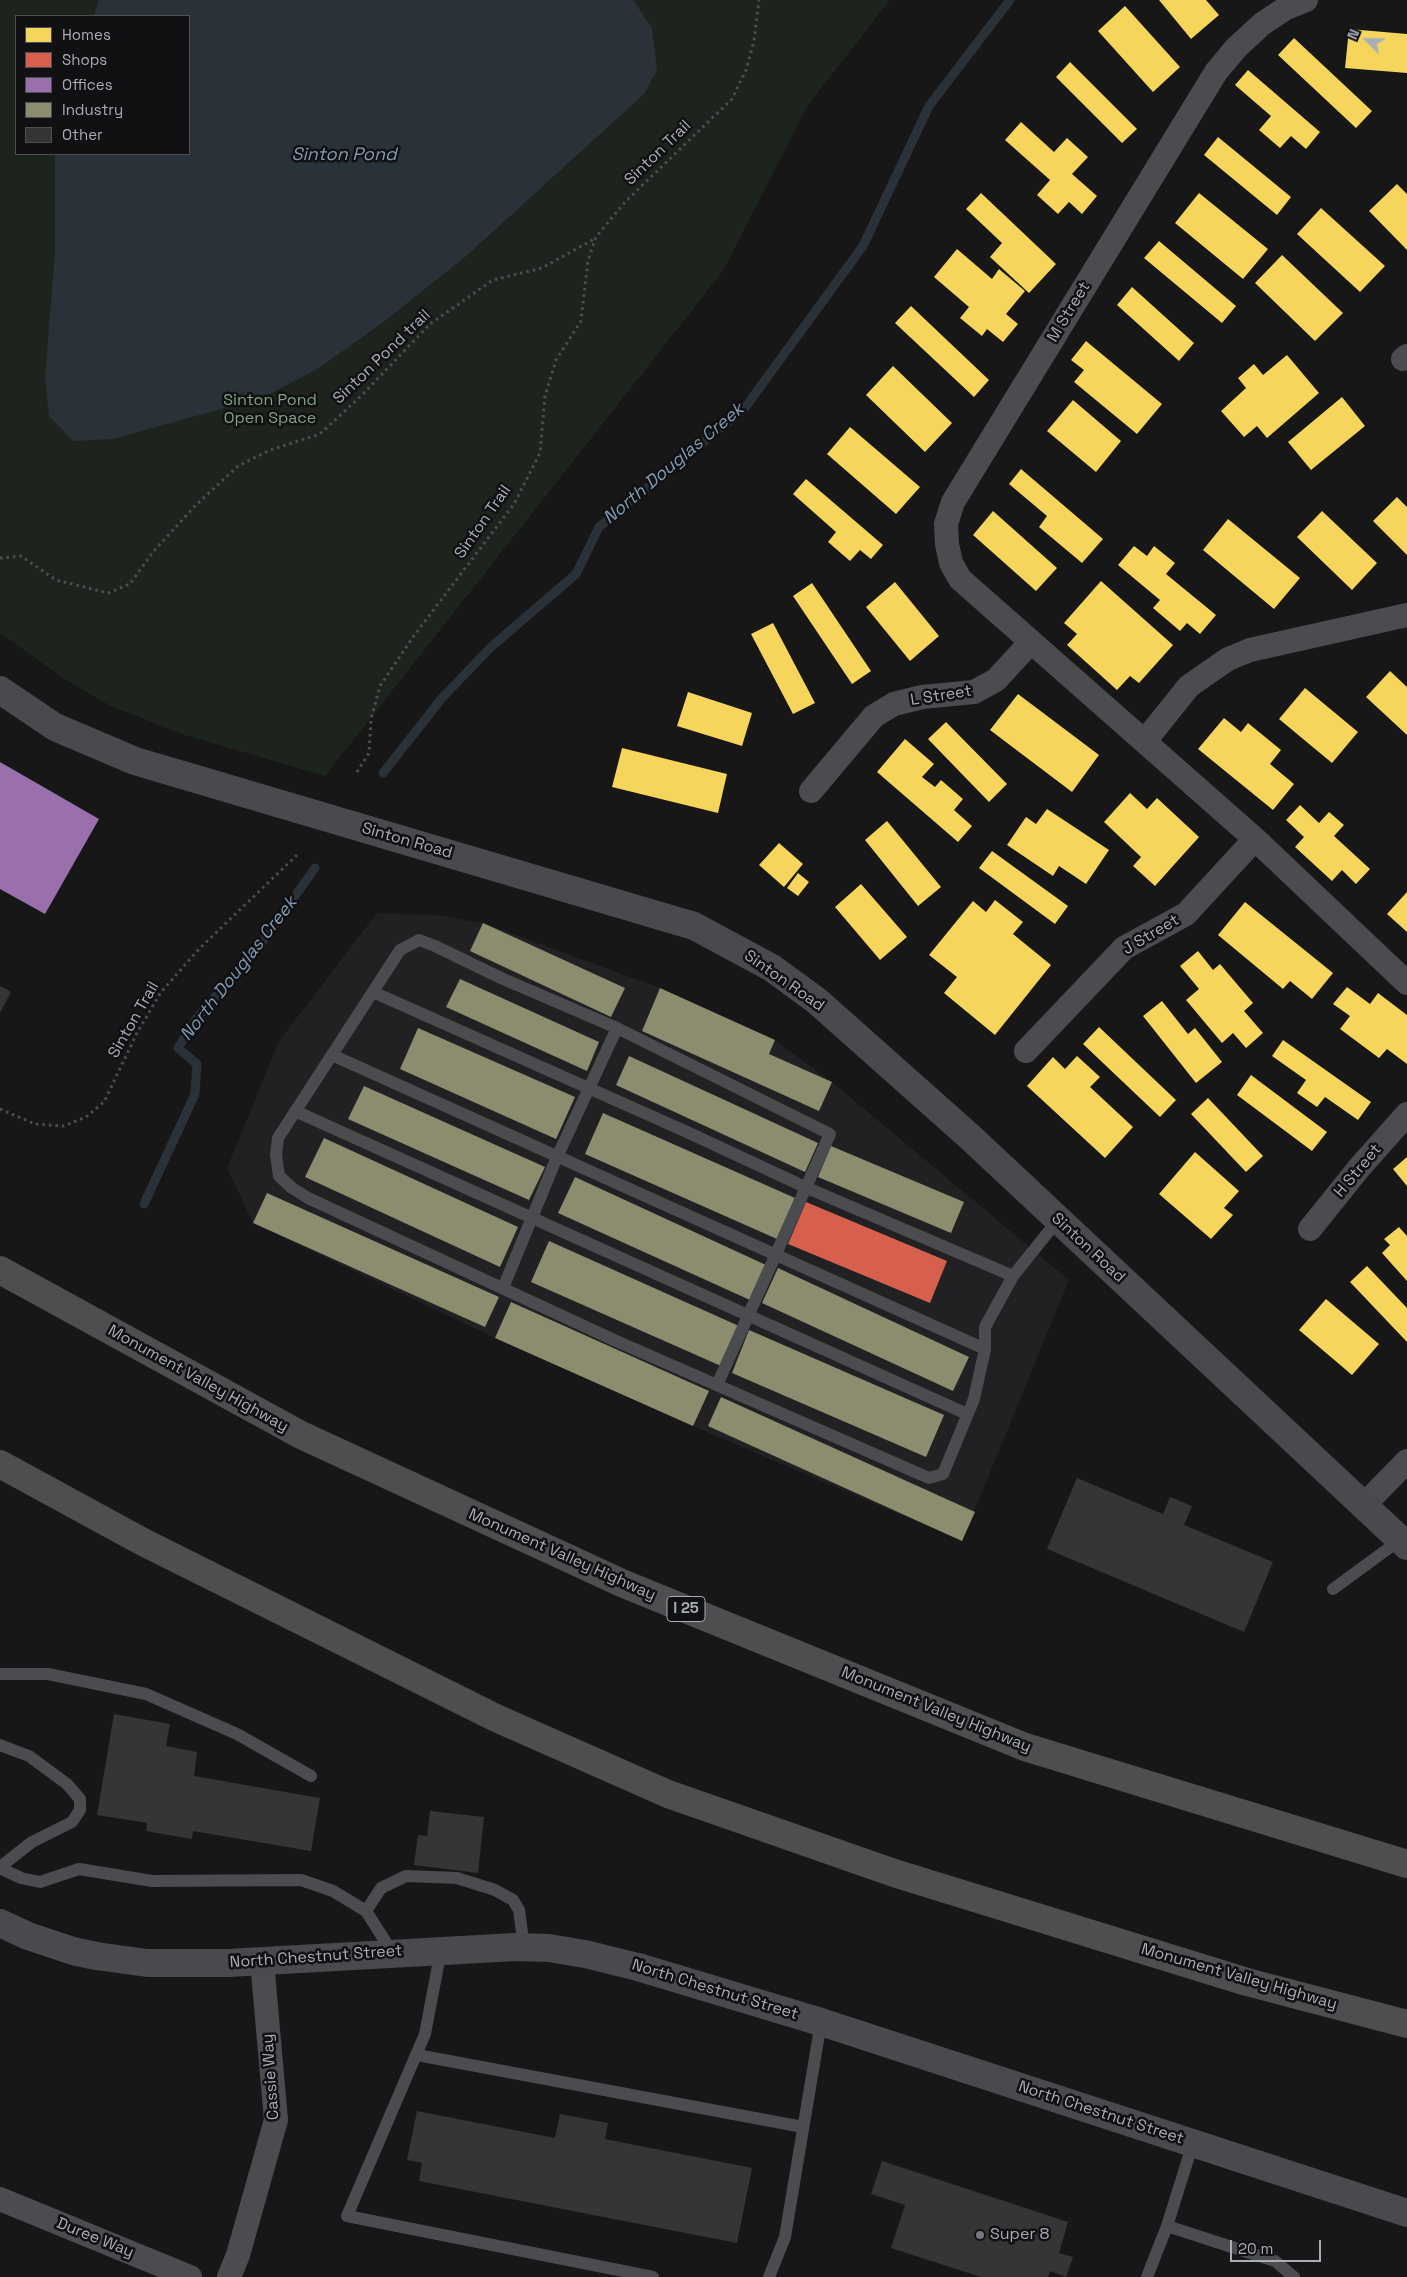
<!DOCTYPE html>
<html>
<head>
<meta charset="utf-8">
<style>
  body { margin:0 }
  #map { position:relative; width:1407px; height:2277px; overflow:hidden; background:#171717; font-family:"Space Grotesk",sans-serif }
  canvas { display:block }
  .legend { position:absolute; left:15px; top:15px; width:175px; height:140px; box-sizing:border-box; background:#111113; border:1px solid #4d4f55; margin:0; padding:6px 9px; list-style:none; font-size:15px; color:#a8adb8 }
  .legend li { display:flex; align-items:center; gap:10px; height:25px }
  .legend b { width:25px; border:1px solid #4d4f55 }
  .north { position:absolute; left:1342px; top:15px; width:50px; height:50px; -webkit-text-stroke:4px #111113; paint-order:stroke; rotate:293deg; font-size:14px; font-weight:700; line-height:20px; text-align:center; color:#a8adb8 }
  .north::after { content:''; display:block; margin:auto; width:18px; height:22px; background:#a8adb8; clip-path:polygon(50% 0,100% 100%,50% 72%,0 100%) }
  .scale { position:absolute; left:1230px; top:2240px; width:91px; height:22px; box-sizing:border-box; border:2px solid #a8adb8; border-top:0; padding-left:6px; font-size:15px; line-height:18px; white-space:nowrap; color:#a8adb8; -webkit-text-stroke:4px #111113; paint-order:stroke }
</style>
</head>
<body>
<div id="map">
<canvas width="1407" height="2277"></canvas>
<ul class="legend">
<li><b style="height:14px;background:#f6d55c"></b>Homes</li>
<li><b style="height:14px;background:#d6604d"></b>Shops</li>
<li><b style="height:14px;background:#9970ab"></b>Offices</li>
<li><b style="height:14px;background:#8c8c6e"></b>Industry</li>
<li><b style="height:14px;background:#353536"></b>Other</li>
</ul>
<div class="north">N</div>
<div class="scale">20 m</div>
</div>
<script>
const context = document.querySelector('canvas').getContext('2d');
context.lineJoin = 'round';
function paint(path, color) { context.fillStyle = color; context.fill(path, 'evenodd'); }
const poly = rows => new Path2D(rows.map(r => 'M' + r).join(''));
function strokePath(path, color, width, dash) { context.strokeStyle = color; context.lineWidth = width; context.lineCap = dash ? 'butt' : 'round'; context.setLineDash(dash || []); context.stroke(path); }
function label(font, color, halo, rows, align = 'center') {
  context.font = font + ' "Space Grotesk",sans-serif'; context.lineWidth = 5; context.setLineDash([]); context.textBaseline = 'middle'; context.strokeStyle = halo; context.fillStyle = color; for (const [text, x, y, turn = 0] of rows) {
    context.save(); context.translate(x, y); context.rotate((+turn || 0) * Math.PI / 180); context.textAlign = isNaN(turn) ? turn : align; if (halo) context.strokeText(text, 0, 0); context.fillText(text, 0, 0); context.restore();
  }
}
paint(poly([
  [377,913,436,915,483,923,660,988,775,1040,832,1082,1069,1280,962,1541,693,1426,495,1338,253,1223,227,1168,279,1041]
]), '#212123');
paint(poly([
  [0,0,890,0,808,105,723,271,325,776,185,735,109,705,66,680,0,633],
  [16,16,189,16,189,154,16,154]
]), '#1d241e');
paint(poly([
  [99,0,633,0,652,28,657,70,644,94,465,257,382,323,319,368,264,397,113,439,73,441,49,416,45,378,55,251,55,154,189,154,189,16,94,16]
]), '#2a3239');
paint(poly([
  [1159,0,1206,0,1219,15,1191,39],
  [1125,6,1180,67,1153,92,1098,31],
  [1349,29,1407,34,1407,73,1345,68],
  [1294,38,1372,111,1356,128,1278,55],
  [1070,62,1137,129,1122,143,1056,77],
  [1248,70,1320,132,1306,149,1291,136,1280,148,1259,130,1271,116,1235,85],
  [1021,122,1054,152,1067,138,1088,157,1072,174,1097,196,1082,214,1069,202,1058,214,1037,195,1050,180,1005,140],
  [1218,137,1291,197,1277,215,1204,155],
  [1397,184,1407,194,1407,250,1369,211],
  [981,193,1056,264,1029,293,990,257,1002,243,966,209],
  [1199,193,1268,249,1243,279,1175,223],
  [1321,208,1385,266,1360,292,1297,234],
  [1159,241,1236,306,1222,323,1144,258],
  [957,249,992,279,999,269,1025,291,1006,314,1018,324,1003,342,987,329,982,336,960,318,969,307,934,277],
  [1282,255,1343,313,1315,341,1255,283],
  [1132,287,1194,343,1179,361,1117,305],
  [911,306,989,380,974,397,895,323],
  [1086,341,1162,404,1137,434,1074,382,1084,370,1071,360],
  [1287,355,1319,393,1267,438,1257,426,1244,437,1221,411,1246,388,1238,378,1254,364,1263,375],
  [893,366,952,423,925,452,866,395],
  [1342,397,1365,426,1311,470,1288,442],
  [1073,400,1121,441,1096,472,1047,431],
  [850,427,920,487,896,514,827,454],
  [1021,469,1103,539,1082,563,1039,527,1047,516,1009,484],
  [806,479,883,545,871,559,860,550,850,561,828,542,836,532,793,494],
  [1397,497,1407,507,1407,555,1373,521],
  [993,511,1057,568,1036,591,973,535],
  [1322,511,1377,563,1352,590,1297,537],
  [1228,519,1300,578,1274,609,1203,550],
  [1134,546,1147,556,1154,546,1175,563,1166,574,1216,615,1200,634,1187,623,1180,631,1153,608,1160,600,1118,565],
  [1101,581,1173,645,1139,683,1130,676,1117,690,1067,645,1077,634,1064,623],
  [895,582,939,636,910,661,866,607],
  [812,583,871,671,852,684,793,596],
  [773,623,815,703,793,714,751,634],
  [1390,671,1407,687,1407,735,1366,697],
  [1305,688,1358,732,1332,763,1279,719],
  [688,692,752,713,742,746,677,726],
  [1018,694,1099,755,1072,792,990,730],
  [1224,718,1241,732,1248,723,1281,750,1270,764,1294,784,1273,810,1198,749],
  [946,722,1007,784,989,802,928,739],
  [905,739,934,764,922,777,935,787,941,780,963,799,954,810,972,826,958,842,877,772],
  [622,748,727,774,718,813,612,787],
  [1130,793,1147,809,1157,798,1199,837,1155,886,1133,866,1141,857,1104,822],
  [1300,805,1319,823,1329,812,1344,825,1334,836,1370,869,1356,884,1342,870,1332,881,1295,847,1304,837,1286,820],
  [1047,809,1109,850,1086,884,1059,866,1053,876,1007,845,1026,817,1036,824],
  [887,821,941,887,918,906,865,840],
  [779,843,803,864,784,887,759,865],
  [992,851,1068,906,1055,924,979,868],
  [798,873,809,882,798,896,787,888],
  [861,884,907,937,880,960,835,907],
  [1407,892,1407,932,1387,914],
  [995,900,1023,922,1013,934,1051,965,995,1035,944,993,957,977,929,955,973,901,986,912],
  [1245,902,1333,973,1312,999,1290,981,1283,989,1218,935],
  [1198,951,1213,970,1220,964,1253,1003,1244,1011,1263,1033,1246,1048,1233,1033,1222,1043,1186,1000,1199,989,1180,966],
  [1347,987,1370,1004,1378,993,1407,1015,1407,1064,1387,1049,1379,1058,1340,1029,1350,1016,1333,1004],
  [1162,1001,1188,1034,1195,1028,1222,1062,1196,1083,1143,1016],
  [1099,1027,1176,1100,1160,1117,1083,1044],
  [1283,1040,1371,1102,1358,1120,1325,1097,1317,1107,1297,1093,1306,1080,1272,1056],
  [1077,1056,1100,1077,1090,1087,1133,1127,1105,1158,1027,1086,1053,1057,1065,1069],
  [1251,1075,1327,1132,1312,1151,1237,1095],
  [1208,1098,1263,1156,1246,1172,1191,1114],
  [1195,1152,1239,1191,1224,1208,1233,1215,1211,1239,1159,1194],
  [1407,1157,1407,1186,1393,1169],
  [1399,1227,1407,1236,1407,1281,1382,1253,1390,1245,1384,1239],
  [1367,1266,1407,1308,1407,1342,1350,1282],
  [1326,1299,1379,1344,1352,1375,1299,1330]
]), '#f6d55c');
paint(poly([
  [806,1202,947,1261,930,1303,788,1244]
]), '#d6604d');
paint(poly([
  [0,762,99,819,45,914,0,889]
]), '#9970ab');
paint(poly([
  [483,923,625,988,611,1017,470,951],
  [460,979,599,1042,587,1071,446,1007],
  [660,988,775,1040,769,1054,832,1082,819,1111,642,1031],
  [418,1028,575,1097,556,1139,400,1069],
  [629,1056,818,1143,805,1172,616,1085],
  [364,1086,545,1167,529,1200,348,1119],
  [603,1113,795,1198,777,1239,585,1154],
  [324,1138,518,1227,500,1267,305,1177],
  [831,1146,964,1202,951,1233,818,1177],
  [575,1177,766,1265,750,1300,558,1213],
  [267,1193,499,1297,485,1327,253,1223],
  [549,1241,739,1326,721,1366,531,1282],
  [778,1268,969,1357,953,1391,762,1303],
  [511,1302,709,1391,693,1426,495,1338],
  [749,1330,944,1415,926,1457,732,1373],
  [721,1397,975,1512,962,1541,708,1426]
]), '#8c8c6e');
strokePath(poly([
  [383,773,442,698,491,647,576,574,599,527,744,409,863,246,929,106,1010,0],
  [144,1204,195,1094,197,1064,178,1048,196,1019,263,941,315,868]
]), '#2a3239', 9);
paint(poly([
  [0,986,11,992,0,1013],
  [1077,1478,1163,1514,1170,1497,1192,1506,1184,1525,1273,1562,1244,1632,1047,1549],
  [114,1714,170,1724,166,1746,197,1752,194,1776,320,1798,311,1851,193,1831,192,1839,146,1831,147,1823,97,1815],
  [430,1811,484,1817,478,1873,414,1865,418,1835,427,1836],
  [417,2111,555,2138,560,2114,608,2123,605,2139,752,2168,737,2243,419,2181,422,2163,407,2160],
  [882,2161,1068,2222,1059,2253,1073,2257,1066,2277,1050,2271,1048,2277,981,2277,891,2248,905,2205,871,2194]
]), '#353536');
strokePath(poly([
  [0,558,21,556,56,580,108,593,130,584,153,552,195,506,238,466,270,450,320,434,361,396,430,324,493,280,542,268,596,238],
  [357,772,369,753,371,719,380,686,413,637,514,504,540,453,545,396,556,360,581,321,588,260,596,237,625,202,732,99,746,70,754,41,759,0],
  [0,1109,35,1124,64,1126,86,1117,104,1102,137,1033,161,992,199,949,297,855]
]), '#4d4e52', 3, [2.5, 4]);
strokePath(poly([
  [373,992,687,1132,805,1187,1013,1276],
  [332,1055,985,1349],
  [295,1111,967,1414],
  [503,1288,557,1157,617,1028],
  [717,1385,830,1134,617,1028,501,978,435,946,419,940,400,950,278,1138,276,1155,279,1176,292,1188,308,1198,614,1340,929,1478,943,1474,974,1399,985,1349,985,1327,1013,1276,1058,1220],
  [1333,1589,1400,1540],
  [0,1674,48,1674,146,1694,237,1734,311,1776],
  [0,1745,29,1756,67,1784,80,1799,80,1810,72,1822,32,1842,0,1867],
  [0,1868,21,1878,40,1882,79,1869,152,1881,301,1880,333,1891,366,1911,392,1952],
  [366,1911,381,1888,406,1876,457,1878,495,1890,513,1900,519,1910,524,1947],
  [441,1950,425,2034,347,2216,653,2277],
  [417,2055,803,2127],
  [1167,2226,1275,2261,1294,2277],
  [769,2277,785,2237,821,2022],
  [1147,2277,1167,2226,1193,2143]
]), '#4b4c50', 12);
strokePath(poly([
  [1306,0,1286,8,1262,24,1236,48,1216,72,953,502,946,524,947,544,951,563,960,579,1255,839,1407,983],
  [1403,359,1407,356],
  [1145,741,1189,686,1228,659,1250,650,1407,615],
  [811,791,874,716,894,704,922,697,974,692,996,680,1030,643],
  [1026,1051,1124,948,1186,914,1255,839],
  [1310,1229,1359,1168,1407,1114],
  [1363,1506,1407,1461],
  [0,2199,190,2277],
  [229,2277,238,2255,276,2120,262,1961]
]), '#4b4c50', 24);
strokePath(poly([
  [0,690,55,727,135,761,694,926,772,968,817,1001,970,1137,1407,1546],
  [0,1923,28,1936,73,1951,96,1956,147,1963,228,1963,515,1947,549,1948,585,1954,638,1967,821,2022,1407,2213]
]), '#4a4a4e', 28);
strokePath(poly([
  [0,1270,301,1435,624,1584,1025,1747,1407,1864],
  [0,1464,143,1542,496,1718,668,1794,894,1873,1247,1982,1407,2024]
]), '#4e4e51', 28);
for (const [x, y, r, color] of [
  [980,2235,5,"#757880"]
]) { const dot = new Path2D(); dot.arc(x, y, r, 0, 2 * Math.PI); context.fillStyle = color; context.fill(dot); strokePath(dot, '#111113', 2); }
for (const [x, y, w] of [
  [686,1609,38]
]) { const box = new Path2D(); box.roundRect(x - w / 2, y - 12.5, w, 25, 4); context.fillStyle = '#111113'; context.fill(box); strokePath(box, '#a8adb8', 1); }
label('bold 15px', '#a8adb8', null, [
  ["I 25",686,1609]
]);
label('16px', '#a8adb8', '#111113', [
  ["Sinton Trail",658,153,-44],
  ["M Street",1069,312,-59],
  ["Sinton Pond trail",382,357,-44],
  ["Sinton Trail",483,522,-55],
  ["L Street",941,696,-9],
  ["Sinton Road",407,841,16],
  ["J Street",1151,935,-31],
  ["Sinton Road",784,981,35],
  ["Sinton Trail",134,1020,-60],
  ["H Street",1358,1171,-50],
  ["Sinton Road",1088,1248,43],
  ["Monument Valley Highway",198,1379,29],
  ["Monument Valley Highway",562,1555,24],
  ["Monument Valley Highway",936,1710,22],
  ["North Chestnut Street",316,1957,-4],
  ["Monument Valley Highway",1239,1977,16],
  ["North Chestnut Street",715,1990,17],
  ["Cassie Way",271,2077,-94],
  ["North Chestnut Street",1101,2113,18],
  ["Duree Way",95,2238,22]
]);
label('16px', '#7fa381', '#111113', [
  ["Sinton Pond",270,401],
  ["Open Space",270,419]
]);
label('16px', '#a8adb8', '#111113', [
  ["Super 8",990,2235]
], 'left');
label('italic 18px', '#7f9bb3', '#111113', [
  ["Sinton Pond",344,155],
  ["North Douglas Creek",674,464,-40],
  ["North Douglas Creek",239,969,-52]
]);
</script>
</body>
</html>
